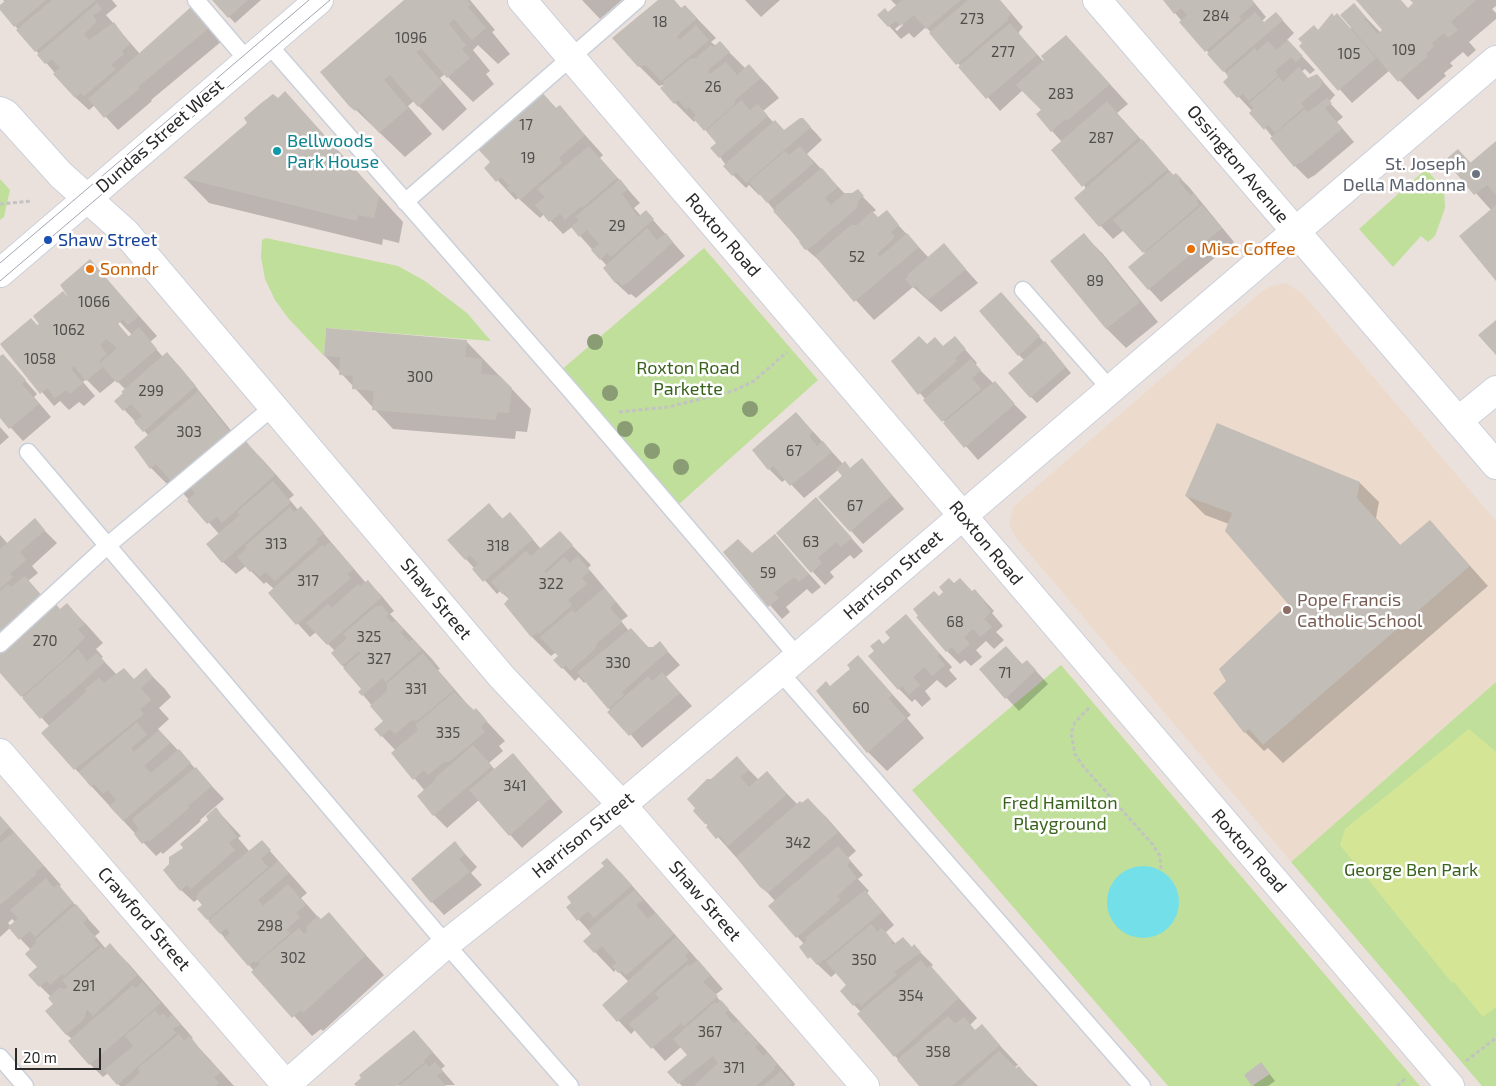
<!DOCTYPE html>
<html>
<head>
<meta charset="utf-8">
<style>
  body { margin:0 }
  #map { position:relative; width:1496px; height:1086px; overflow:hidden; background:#ebe1dc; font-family:"Exo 2",sans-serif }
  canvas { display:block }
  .scale { position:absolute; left:15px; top:1048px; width:86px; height:22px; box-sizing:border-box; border:2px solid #292929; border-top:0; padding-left:6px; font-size:15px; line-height:18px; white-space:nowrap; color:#292929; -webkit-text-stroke:4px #fff; paint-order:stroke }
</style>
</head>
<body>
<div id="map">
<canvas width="1496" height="1086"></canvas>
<div class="scale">20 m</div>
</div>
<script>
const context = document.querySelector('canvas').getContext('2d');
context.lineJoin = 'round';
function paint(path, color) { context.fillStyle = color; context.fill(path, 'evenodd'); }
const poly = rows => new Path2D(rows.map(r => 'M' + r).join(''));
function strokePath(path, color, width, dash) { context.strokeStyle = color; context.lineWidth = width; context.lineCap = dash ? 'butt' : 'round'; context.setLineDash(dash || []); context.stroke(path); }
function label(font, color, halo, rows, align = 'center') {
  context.font = font + ' "Exo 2",sans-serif'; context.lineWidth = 5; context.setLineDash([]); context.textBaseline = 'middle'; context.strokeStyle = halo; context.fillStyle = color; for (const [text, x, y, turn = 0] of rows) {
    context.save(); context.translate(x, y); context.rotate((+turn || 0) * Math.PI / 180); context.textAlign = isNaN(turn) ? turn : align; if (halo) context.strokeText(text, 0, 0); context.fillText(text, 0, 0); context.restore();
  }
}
paint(poly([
  [1286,283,1302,293,1496,521,1496,682,1291,862,1016,538,1009,525,1013,507,1261,292,1271,286]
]), '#ecdbcc');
paint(poly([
  [1426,169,1444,190,1445,208,1435,236,1428,242,1421,236,1393,267,1359,229],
  [0,179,10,190,4,217,0,220],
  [266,238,398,266,425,281,467,313,491,341,326,328,324,356,288,318,275,300,265,279,261,257,262,240],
  [704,248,818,380,678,505,560,371],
  [1061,665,1420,1086,1168,1086,912,790],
  [1496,682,1496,1086,1482,1086,1291,862]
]), '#bfdf9a');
paint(poly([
  [1469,729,1496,752,1496,1007,1483,1017,1454,982,1452,983,1340,845,1345,829]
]), '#d4e696');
paint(poly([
  '1107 902a36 36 0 1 1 72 0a36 36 0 1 1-72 0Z'
]), '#73e0e9');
paint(poly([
  [3,0,112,0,117,6,106,15,140,54,192,8,222,41,151,100,152,101,118,130,95,105,89,110,76,98,0,8,5,2],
  [213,0,261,0,235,23],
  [406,0,470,0,495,30,492,32,510,54,498,64,478,45,473,50,490,71,486,74,494,84,473,102,445,74,440,78,467,109,443,131,414,101,408,106,432,134,405,157,356,110],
  [582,0,622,0,600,19],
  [660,0,674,0,682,9,685,6,716,38,711,42,716,46,720,43,746,69,749,66,768,85,779,98,763,111,774,123,784,131,802,119,815,132,822,140,807,154,845,194,853,194,857,191,876,210,872,213,878,219,886,212,929,258,944,245,978,283,941,312,913,287,874,320,821,262,806,249,761,194,759,195,749,185,746,188,733,175,720,157,718,143,696,120,694,122,675,103,667,84,659,86,639,66],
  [745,0,780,0,761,17],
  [891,0,1000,0,1023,27,1019,32,1019,34,1044,62,1066,36,1128,104,1117,113,1174,176,1176,174,1189,187,1234,242,1161,302,1149,289,1146,254,1124,230,1113,239,1075,198,1086,189,1062,142,1052,131,1042,110,1023,90,1000,111,926,27,914,38,909,33,901,39,889,26,888,13,897,6],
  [902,23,903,25,897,31,895,29],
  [1164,0,1252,0,1266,17,1262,21,1264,23,1276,13,1294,33,1287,40,1315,70,1310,74,1305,69,1301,72,1309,79,1317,75,1335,95,1329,102,1343,117,1337,122,1354,142,1315,175,1308,179,1295,166,1252,111,1225,82,1229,77],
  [1358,0,1400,0,1408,9,1414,3,1412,0,1496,0,1496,6,1492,9,1496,13,1496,19,1469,42,1476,50,1468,57,1463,52,1450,63,1453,66,1444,73,1446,76,1418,100,1390,70,1352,103,1301,46,1337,15,1351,29,1354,5,1381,33,1384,30],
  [285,93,403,222,399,243,383,239,382,245,209,203,185,178],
  [541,93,557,109,560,107,603,155,600,158,640,203,634,208,641,216,646,212,685,256,636,298,631,294,629,295,616,283,604,268,607,266,572,227,563,234,544,214,540,218,518,198,516,200,486,168],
  [1496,142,1496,279,1491,210,1446,160,1458,150,1471,163],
  [1084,235,1103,254,1158,322,1126,348,1107,329,1052,261],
  [90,261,157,336,150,342,163,357,167,354,180,367,241,443,244,441,263,460,294,495,289,499,298,510,313,521,366,583,368,582,381,595,394,611,390,614,432,659,440,669,438,670,474,712,476,710,505,741,499,746,503,751,489,763,495,770,513,755,563,812,522,848,479,800,447,828,434,815,425,791,393,753,396,751,382,736,385,721,363,695,363,689,342,665,335,651,316,632,310,637,270,593,274,589,266,582,264,584,246,566,236,574,223,562,219,534,174,483,170,487,151,468,149,436,116,401,126,390,116,380,100,393,86,379,83,382,95,396,84,406,79,402,69,410,60,401,54,406,1,344,37,326,71,301],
  [120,322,132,335,129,337,118,324],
  [1007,300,1071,373,1037,403,1031,397,1024,360,1019,355],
  [955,338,977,363,975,365,1027,417,978,460,892,361,928,346,944,347],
  [466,341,531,409,527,432,516,431,515,439,393,429,325,356],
  [3,355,37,394,34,397,51,417,23,441,0,416,0,358],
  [796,413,843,464,851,469,862,460,904,509,863,544,820,497,844,476,838,470,804,498,786,479,782,482,769,469],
  [0,427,9,437,0,445],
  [1360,483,1379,502,1376,518,1401,546,1430,521,1488,586,1283,763,1268,748,1264,751,1245,732,1228,681,1289,604,1229,524,1205,515,1186,496],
  [489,505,503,519,522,527,541,549,560,533,591,565,588,568,628,616,621,621,629,631,631,629,649,648,654,648,660,643,680,665,666,677,692,706,642,748,586,681,584,683,579,677,575,681,563,668,555,660,560,656,556,652,551,656,532,637,505,604,509,599,500,591,497,594,466,559],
  [828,512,863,551,854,559,850,555,830,572,834,577,825,585,777,533],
  [34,520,57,543,32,566,38,573,28,581,52,607,60,610,67,605,86,624,103,643,96,649,103,657,101,658,117,675,135,680,146,670,165,689,171,697,159,708,169,719,158,729,224,799,200,820,201,821,163,854,161,852,156,856,43,734,50,727,0,671,0,535,8,544],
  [774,535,821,587,812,594,807,589,786,607,790,612,782,619,724,552,738,540,753,554],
  [954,585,973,592,975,590,994,611,992,613,1003,626,996,632,1004,640,994,649,986,641,976,650,982,657,971,666,965,660,960,664,947,651,939,598],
  [906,616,952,667,949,670,957,679,946,688,937,680,925,691,931,699,922,707,915,699,912,702,899,689,883,645,891,638],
  [1006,647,1023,665,1027,661,1048,684,1019,711,980,670],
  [858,656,911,715,907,718,924,738,887,771,868,752,831,688,852,669],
  [737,758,759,780,767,773,798,805,808,799,827,818,856,851,848,858,863,875,858,879,869,891,867,893,894,925,885,933,896,944,912,948,914,946,933,965,931,967,977,1018,970,1025,976,1031,982,1026,1018,1065,1014,1068,1016,1070,1019,1068,1038,1086,921,1086,859,1014,861,1012,854,1005,848,985,837,972,831,977,813,960,804,944,770,906,775,901,695,811,712,780],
  [216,809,241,836,238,838,249,851,262,842,307,893,301,898,318,917,321,921,329,914,384,975,323,1031,321,1029,312,1036,208,919,204,905,198,899,194,902,181,890,185,848,210,820],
  [0,816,61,885,59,887,100,932,95,936,106,949,110,945,129,964,193,1038,191,1039,234,1086,120,1086,108,1073,103,1077,90,1064,70,1041,72,1039,66,1034,51,997,29,975,39,968,31,950,10,928,0,937],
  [12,919,15,922,11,926,8,923],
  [455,843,477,867,471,873,482,885,444,915,432,902],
  [620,872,723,989,715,995,766,1050,795,1084,794,1086,682,1086,669,1072,689,1056,681,1047,665,1061,636,1029,631,1034,604,1005,629,982,616,969,614,972,595,952,592,934,567,907],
  [414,1031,445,1066,441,1069,455,1085,357,1086],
  [1261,1063,1275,1081,1268,1086,1254,1086,1245,1075]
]), '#0003');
paint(poly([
  [6,0,46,0,14,27,0,10,0,5],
  [52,0,96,0,35,52,16,30],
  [212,0,248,0,228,18],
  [404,0,467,0,471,4,468,7,486,28,472,40,454,19,449,24,466,45,462,49,470,58,447,78,421,48,416,52,443,83,418,107,390,75,384,80,408,108,379,133,358,108,355,111,349,106,320,72],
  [658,0,674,0,681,8,685,5,697,18,678,35,677,39,681,39,696,25,709,40,661,81,646,65,638,67,612,38],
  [902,0,961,0,926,29,914,15,900,26,896,21,888,27,877,15,885,8,888,12],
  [968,0,999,0,1011,14,1007,18,1008,20,956,65,929,33],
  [1163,0,1252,0,1255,3,1239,17,1241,20,1205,52,1179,22,1187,15,1181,8,1174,14],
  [1356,0,1401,0,1408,8,1413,3,1410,0,1476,0,1451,22,1458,30,1448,38,1444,33,1432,43,1434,46,1426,54,1428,56,1398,82,1340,15,1354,3,1366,17,1364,19,1378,34,1382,30],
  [97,3,102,9,93,16,97,21,84,34,89,40,114,22,130,44,122,51,124,54,111,65,116,69,84,96,81,93,75,98,53,74,60,68,52,59,45,64,37,55],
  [192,6,210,27,139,86,140,88,104,118,88,99],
  [1255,12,1264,22,1276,12,1283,20,1223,72,1207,54],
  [1332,13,1334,16,1337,13,1376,58,1338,91,1299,46,1302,43,1298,39,1314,25,1318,30],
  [1010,23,1037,55,986,99,958,67],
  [1066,35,1110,84,1067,121,1065,119,1051,132,1036,114,1041,110,1016,85,1044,60,1041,56],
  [1288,40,1303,56,1296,62,1291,57,1275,71,1278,76,1249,101,1243,94,1237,98,1223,82,1228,77,1226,73,1255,48,1257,51,1268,41,1276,50],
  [720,41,730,52,709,69,708,73,711,73,726,62,737,75,749,64,761,78,736,99,733,106,704,131,693,118,696,115,689,107,686,109,678,100,674,104,660,88,665,84,663,82,690,59,696,58,711,45,713,47],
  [1299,67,1308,78,1317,74,1323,81,1320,87,1301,103,1304,107,1275,133,1268,125,1264,130,1249,113,1254,108,1249,103,1279,77,1283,82],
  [285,91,379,196,374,218,358,215,357,221,183,178,247,123,244,118,260,104,273,94,278,98],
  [541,91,556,108,560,105,585,135,559,158,562,163,520,200,513,191,511,193,507,188,509,186,501,177,496,182,484,168,490,162,477,148],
  [1327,98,1332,103,1325,108,1342,129,1301,163,1300,162,1294,167,1270,138,1305,109,1308,112],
  [741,100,750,110,758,104,768,116,719,158,710,148,716,143,706,131],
  [1107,101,1138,138,1082,187,1051,150],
  [800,118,803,118,811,127,746,183,736,172,732,176,723,166,775,120,784,130],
  [1142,139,1168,169,1099,227,1074,198],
  [1496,141,1496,195,1487,185,1474,195,1445,160,1458,149,1470,163],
  [589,146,617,178,582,208,580,207,565,220,560,214,549,222,535,205,545,197,537,189],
  [800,146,814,163,767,203,749,182,785,151,789,155],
  [822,168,838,187,825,198,831,205,845,193,852,193,858,189,864,196,858,201,857,208,810,248,805,250,799,242,800,241,773,211,776,209,775,207],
  [1170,171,1173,175,1176,173,1182,179,1179,181,1191,196,1194,193,1199,200,1197,201,1199,205,1143,253,1113,220],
  [620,179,628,189,620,196,623,195,638,217,646,210,654,219,611,257,607,253,600,260,591,250,599,244,587,230,579,237,571,227,579,220,575,217],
  [1202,205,1222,228,1148,290,1128,267],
  [1496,205,1496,281,1459,236],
  [887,210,899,225,891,232,895,237,878,253,878,256,882,255,907,233,919,247,854,302,815,256,851,225,857,225,872,211,878,217],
  [647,228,657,240,666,233,673,242,631,280,622,286,618,281,615,283,603,268],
  [1084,233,1140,302,1106,329,1050,261],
  [944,243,966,269,928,300,916,286,913,288,905,279,908,277,907,275],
  [90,259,139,316,128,325,123,319,117,324,128,337,139,327,157,349,117,383,103,367,86,381,74,366,71,369,83,383,70,394,66,390,55,398,47,388,40,394,0,344,31,318,37,325,39,324,33,316,63,291,69,298,60,285],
  [106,339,117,348,100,363,99,361,107,354,100,345],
  [1001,292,1040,336,1018,356,979,311],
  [1496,320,1496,355,1478,335],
  [326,328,467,340,465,357,482,359,481,374,500,376,512,388,509,413,497,412,496,420,372,410,374,391,352,389,353,376,339,375,340,357,324,356],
  [919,336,927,344,935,337,943,346,955,336,966,349,955,358,957,361,918,395,891,361],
  [1045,341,1066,367,1030,398,1008,373],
  [167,352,196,386,143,432,134,422,142,416,131,404,123,411,114,401,123,393,121,392],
  [3,354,26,380,22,384,39,404,9,429,0,418,0,356],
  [971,359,981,370,972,378,981,389,942,422,923,400],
  [995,381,1015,404,964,448,943,423],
  [198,391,230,432,171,481,156,464,150,469,134,447],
  [796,412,813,432,809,436,817,446,823,441,832,452,790,486,773,466,768,470,752,450],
  [1217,423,1360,482,1357,498,1400,545,1430,520,1470,566,1263,745,1249,729,1244,733,1213,693,1226,681,1219,669,1288,604,1225,531,1232,513,1185,496],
  [244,439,275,475,222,523,217,517,207,524,187,501,195,493,189,486],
  [862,458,892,495,850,532,818,497,842,476,836,469,845,461,850,468],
  [273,481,291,502,222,563,206,544,240,515,237,512],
  [816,497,852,538,841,547,836,542,818,558,822,563,811,573,776,533],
  [489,503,502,519,510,512,533,539,483,582,472,569,478,564,470,555,465,560,447,540],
  [301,506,324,533,316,540,318,542,275,581,266,572,260,577,253,570,250,572,237,557,247,548,245,546,290,507,294,512],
  [35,518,45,530,20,552,26,560,10,574,13,577,0,589,0,549],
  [560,531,573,545,544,571,546,573,564,557,570,563,578,556,590,571,582,578,587,584,568,600,572,605,539,634,538,632,531,637,504,604,509,598,504,592,502,594,491,582,526,551,531,556],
  [775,534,809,574,799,582,794,577,774,593,779,598,768,607,723,552,738,539,752,553],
  [330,542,354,569,347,574,351,578,296,625,268,593,322,545,324,547],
  [25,576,43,597,0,635,0,591,8,584,11,587],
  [949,578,954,583,960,578,972,591,975,589,991,612,984,619,992,627,980,637,973,629,964,637,970,644,958,654,952,647,946,652,916,617,918,616,913,609,934,591,939,596,943,592,939,587],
  [368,580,382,597,327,645,306,623,328,604,332,608,358,584,360,586],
  [604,588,616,602,610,608,622,622,597,643,594,650,570,671,566,665,562,669,553,660,558,656,540,637,572,610,575,613],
  [55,603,60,609,67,603,85,624,78,629,85,637,67,657,21,697,0,673,0,651],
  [382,605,389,614,386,616,392,623,396,620,404,630,400,632,409,642,413,639,422,649,386,682,382,678,362,696,358,692,361,689,343,668,361,653,359,651,342,666,331,653,347,638,343,634,376,606,378,607],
  [906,614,940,654,937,656,945,665,932,676,924,667,913,677,920,685,909,695,902,686,898,690,868,656,874,651,870,646,879,639,883,644,890,638,885,632],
  [631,628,648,647,653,647,660,641,668,651,622,692,624,695,608,709,577,672],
  [1006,646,1022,664,1027,660,1036,670,1005,699,979,669],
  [78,649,87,661,97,653,105,662,40,719,22,698],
  [423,653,454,690,417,721,412,720,395,734,390,729,381,737,374,729,383,721,370,706,387,691,387,683],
  [858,655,893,695,888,698,906,718,867,753,816,691,826,681,830,686,850,669,847,665],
  [124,668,134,679,146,668,153,677,141,688,151,700,140,709,144,714,74,770,41,733,87,691,85,689,99,678,104,683],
  [662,672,680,693,629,736,607,712,648,676,652,681],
  [454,692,474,710,476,708,487,721,481,727,485,732,449,762,444,762,428,775,424,770,413,780,391,753,417,731,416,724],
  [137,722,147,735,131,748,134,752,159,730,170,743,144,766,151,773,179,749,191,763,123,821,109,806,116,800,108,790,103,794,94,784,91,787,79,772],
  [473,745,492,766,433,816,417,796,436,779,435,778],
  [513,753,551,798,509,836,469,790],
  [737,756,749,770,740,777,749,787,767,771,787,794,728,846,720,836,716,839,706,827,709,824,705,824,693,811,695,808,687,799,707,779,711,779],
  [196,767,212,786,188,806,189,808,149,842,147,840,142,844,134,834,139,829,132,819],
  [808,798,838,832,768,893,760,887,736,857,800,801,802,803],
  [216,807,237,837,229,843,235,850,191,889,187,885,180,891,163,870,169,864,169,857,183,848,180,844,208,820,206,816],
  [0,816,10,827,0,836],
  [14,832,43,866,35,872,37,874,0,905,0,843],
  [262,840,271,850,261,859,268,867,207,920,197,909,202,905,196,898,199,892],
  [455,841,465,854,459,859,470,872,431,903,411,879],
  [838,846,851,861,847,865,857,878,837,896,840,900,796,938,768,906],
  [607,858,632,885,594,918,588,911,577,921,566,907,571,903,567,897,604,866,601,863],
  [278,861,289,873,258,900,263,906,288,884,306,905,296,913,300,917,286,930,290,933,256,963,254,961,248,966,224,938,230,933,226,928,220,934,208,921],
  [46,878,54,888,58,884,73,902,35,937,30,931,19,940,8,927,18,918,10,910],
  [634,890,643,900,636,905,648,919,656,913,674,934,626,975,622,971,618,973,612,966,617,963,602,946,594,953,583,941,591,934,588,930],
  [865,890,882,912,825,960,824,959,817,965,810,957,808,959,799,947,807,940,805,938],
  [76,904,88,918,83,923,96,938,94,940,99,945,64,976,62,974,50,985,47,981,39,987,28,975,37,967,25,954,37,942,35,940],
  [329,912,366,955,303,1013,301,1010,292,1018,251,972,260,964,258,962,299,928,304,934,307,932,306,927,318,916,321,919],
  [871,924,878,932,881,928,886,932,893,941,891,943,893,945,903,937,912,947,914,944,921,952,894,972,897,975,861,1006,858,1002,853,1006,840,991,846,985,826,962],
  [676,937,689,952,685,956,688,960,617,1022,602,1005],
  [110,943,137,975,93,1016,87,1009,84,1019,66,1035,45,1011,53,1004,48,998,59,988,65,989,68,987,62,980,101,947,103,950],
  [698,960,711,975,703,982,718,996,684,1026,681,1023,651,1049,629,1024,659,998,655,993,688,964,689,967],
  [921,960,927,968,930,965,959,998,894,1057,857,1014],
  [142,982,161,1003,89,1065,68,1041,133,985,136,988],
  [721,1000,729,1009,725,1013,734,1023,738,1020,748,1031,744,1034,746,1035,748,1032,759,1044,755,1047,763,1056,767,1053,777,1064,774,1067,775,1069,756,1086,694,1086,718,1063,713,1056,678,1084,667,1072,687,1055,673,1039,715,1002,717,1004],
  [155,1010,160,1016,163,1013,168,1018,172,1014,181,1024,173,1029,176,1033,117,1085,104,1070,133,1046,125,1036],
  [948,1016,955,1024,964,1017,975,1030,982,1024,1000,1045,952,1086,919,1086,897,1060],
  [414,1030,433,1052,424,1060,425,1062,396,1086,356,1086,354,1084,361,1078,359,1075],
  [179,1034,184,1041,190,1036,210,1062,211,1061,221,1072,214,1077,219,1083,216,1086,125,1086,140,1073,138,1068],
  [999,1051,1016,1068,1019,1066,1034,1084,1032,1086,960,1086],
  [435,1062,443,1071,437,1076,446,1086,399,1086,426,1063,429,1067],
  [1261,1062,1270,1074,1252,1086,1244,1075],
  [781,1071,792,1084,789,1086,763,1086]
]), '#c3bdb7');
const lane = poly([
  [196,0,248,61],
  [268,44,571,391,798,657],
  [405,202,637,0],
  [1023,290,1111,390],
  [28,452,446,944,570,1086],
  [0,644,108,545,273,407],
  [780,672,1142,1086],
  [0,1057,25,1086]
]);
const street = poly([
  [522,0,1450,1086],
  [0,111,6,114,61,175,126,233,501,676,622,805,865,1086],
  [1458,421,1496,390],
  [0,753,287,1086],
  [286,1085,446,944,622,805,780,672,1496,60]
]);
const secondary = poly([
  [1097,0,1496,465],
  [0,273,319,0]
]);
strokePath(lane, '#cad0db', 19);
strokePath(street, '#cad0db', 30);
strokePath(secondary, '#cad0db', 30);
strokePath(poly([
  [0,204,32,201],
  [619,412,668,407,733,391,754,381,787,352],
  [1089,708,1075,722,1071,733,1075,754,1083,766,1153,845,1160,856,1161,870],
  [1466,1061,1496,1038],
  [1397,1086,1406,1078]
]), '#c3c3c3', 3, [4, 2.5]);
strokePath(lane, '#fff', 16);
strokePath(street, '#fff', 28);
strokePath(secondary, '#fff', 28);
strokePath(poly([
  [0,263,309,0],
  [0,281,330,0]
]), '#9fa6b3', 1);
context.fillStyle = '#899c73';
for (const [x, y] of [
  [595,342],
  [610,393],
  [750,409],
  [625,429],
  [652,451],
  [681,467]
]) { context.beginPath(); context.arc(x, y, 8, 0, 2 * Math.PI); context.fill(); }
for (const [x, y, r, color] of [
  [277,151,5,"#0f9aa8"],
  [1476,174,5,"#6b7280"],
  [48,240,5,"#1a4fb4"],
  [1191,249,5,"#e8710a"],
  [90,269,5,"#e8710a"],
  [1287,610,5,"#8d6e63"]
]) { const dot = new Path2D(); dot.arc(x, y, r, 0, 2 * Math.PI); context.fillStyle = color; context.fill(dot); strokePath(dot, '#fff', 2); }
label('15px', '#504e4c', null, [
  ["284",1216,16],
  ["273",972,19],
  ["18",660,22],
  ["1096",411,38],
  ["109",1404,50],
  ["277",1003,52],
  ["105",1349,54],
  ["26",713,87],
  ["283",1061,94],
  ["17",526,125],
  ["287",1101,138],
  ["19",528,158],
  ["29",617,226],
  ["52",857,257],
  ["89",1095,281],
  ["1066",94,302],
  ["1062",69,330],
  ["1058",40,359],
  ["300",420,377],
  ["299",151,391],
  ["303",189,432],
  ["67",794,451],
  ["67",855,506],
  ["63",811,542],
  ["313",276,544],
  ["318",498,546],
  ["59",768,573],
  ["317",308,581],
  ["322",551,584],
  ["68",955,622],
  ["325",369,637],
  ["270",45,641],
  ["327",379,659],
  ["330",618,663],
  ["71",1005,673],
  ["331",416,689],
  ["60",861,708],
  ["335",448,733],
  ["341",515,786],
  ["342",798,843],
  ["298",270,926],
  ["302",293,958],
  ["350",864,960],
  ["291",84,986],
  ["354",911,996],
  ["367",710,1032],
  ["358",938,1052],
  ["371",734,1068]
]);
label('18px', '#292929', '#fff', [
  ["Dundas Street West",160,136,-41],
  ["Ossington Avenue",1238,164,50],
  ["Roxton Road",723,235,49],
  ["Roxton Road",986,543,50],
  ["Harrison Street",893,575,-41],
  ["Shaw Street",436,599,50],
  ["Harrison Street",583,835,-39],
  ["Roxton Road",1249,851,49],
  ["Shaw Street",705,901,49],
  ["Crawford Street",144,919,49]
]);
label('18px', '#0d838f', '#fff', [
  ["Bellwoods",287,141],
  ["Park House",287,162]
], 'left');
label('18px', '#5b616d', '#fff', [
  ["St. Joseph",1466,164],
  ["Della Madonna",1466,185]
], 'right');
label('18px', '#164399', '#fff', [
  ["Shaw Street",58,240]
], 'left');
label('18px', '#c56008', '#fff', [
  ["Misc Coffee",1201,249],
  ["Sonndr",100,269]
], 'left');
label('18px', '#39631d', '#fff', [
  ["Roxton Road",688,368],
  ["Parkette",688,389],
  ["Fred Hamilton",1060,803],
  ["Playground",1060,824],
  ["George Ben Park",1411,870]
]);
label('18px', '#785e54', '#fff', [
  ["Pope Francis",1297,600],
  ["Catholic School",1297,621]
], 'left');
</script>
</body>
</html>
